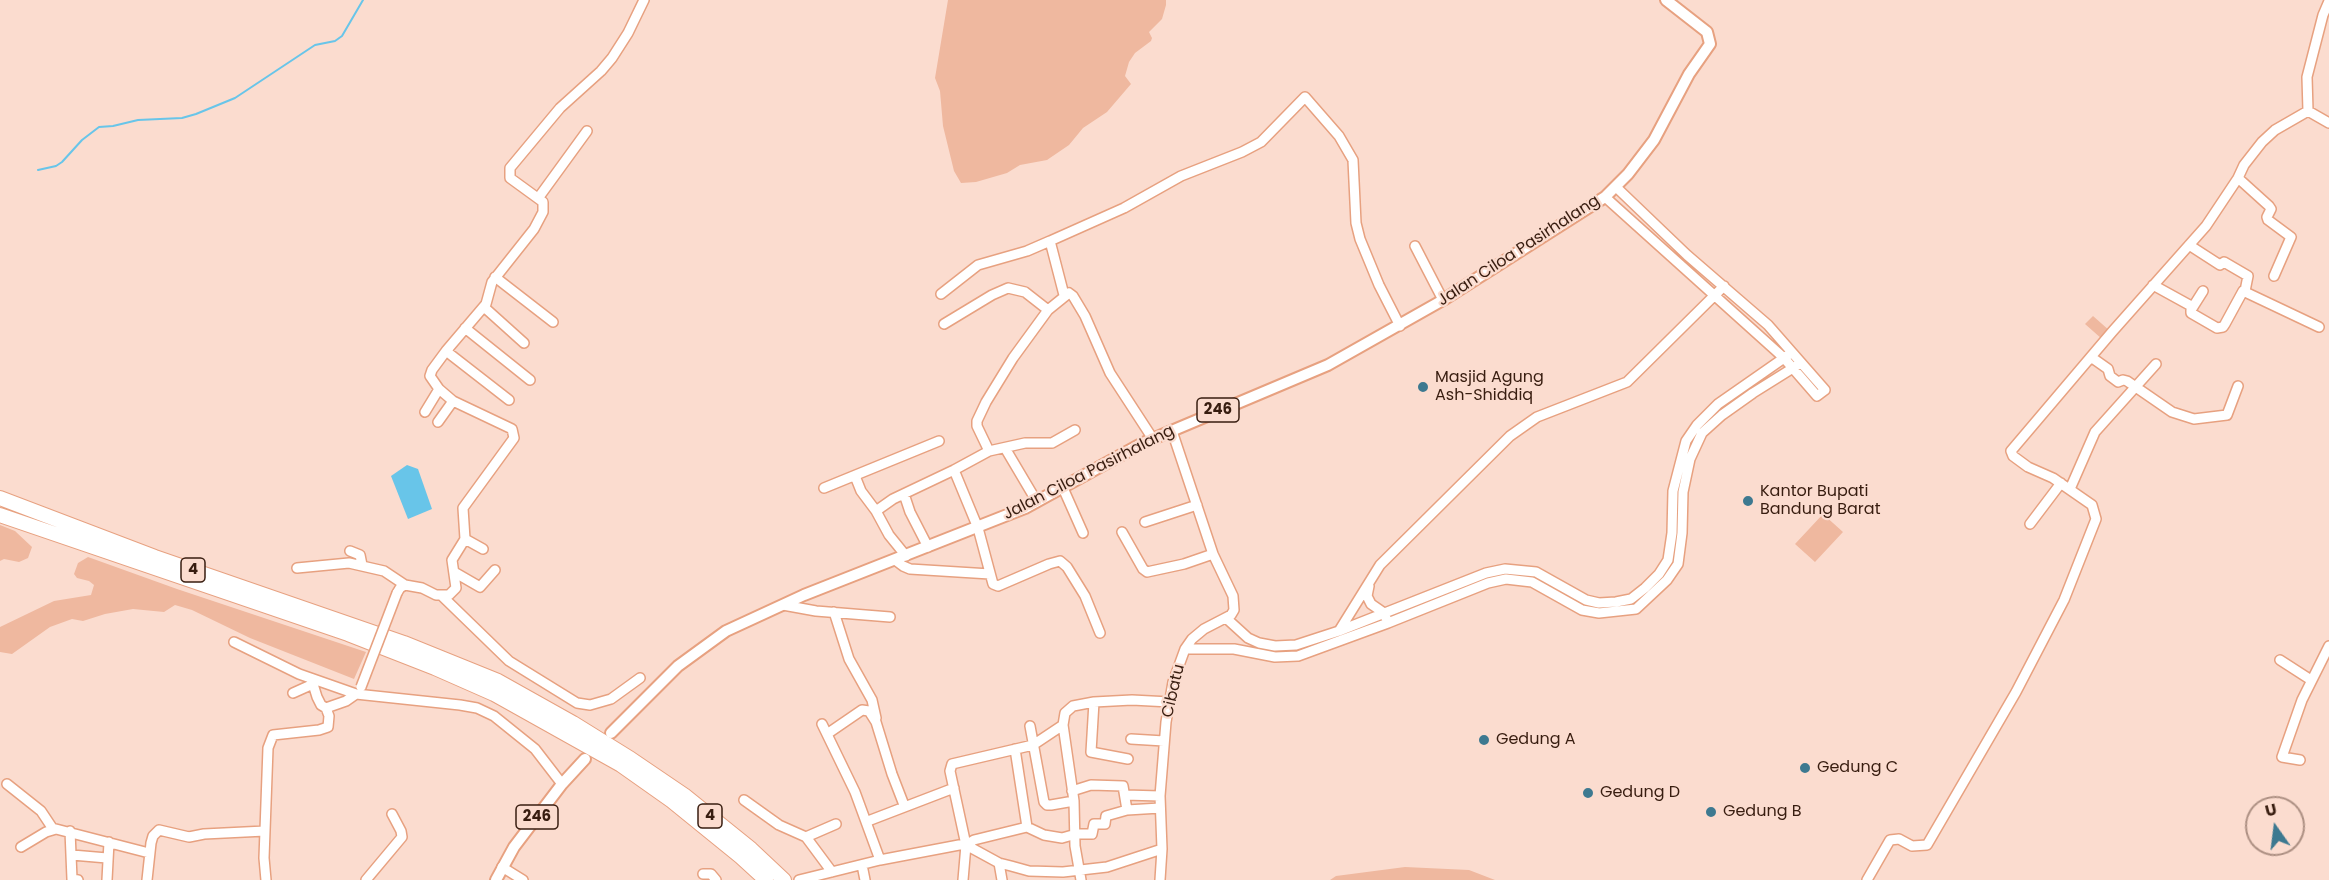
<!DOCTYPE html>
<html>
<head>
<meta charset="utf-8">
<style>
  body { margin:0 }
  #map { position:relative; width:2329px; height:880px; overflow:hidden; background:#fbdccf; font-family:Poppins,sans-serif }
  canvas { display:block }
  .north { position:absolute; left:2245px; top:796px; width:60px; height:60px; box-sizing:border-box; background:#fbdccf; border:2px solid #ad9083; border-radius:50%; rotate:346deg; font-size:16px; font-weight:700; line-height:24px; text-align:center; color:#381d10 }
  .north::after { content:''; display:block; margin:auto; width:21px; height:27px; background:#3d7990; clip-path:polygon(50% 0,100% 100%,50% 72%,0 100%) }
</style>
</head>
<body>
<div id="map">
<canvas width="2329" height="880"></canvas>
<div class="north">U</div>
</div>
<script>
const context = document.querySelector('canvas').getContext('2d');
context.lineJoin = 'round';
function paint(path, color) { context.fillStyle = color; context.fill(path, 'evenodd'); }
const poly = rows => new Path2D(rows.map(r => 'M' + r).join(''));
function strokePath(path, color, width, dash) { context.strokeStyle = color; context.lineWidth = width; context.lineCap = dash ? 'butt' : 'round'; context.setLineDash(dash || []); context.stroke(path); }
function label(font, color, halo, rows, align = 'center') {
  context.font = font + ' Poppins,sans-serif'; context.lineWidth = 4.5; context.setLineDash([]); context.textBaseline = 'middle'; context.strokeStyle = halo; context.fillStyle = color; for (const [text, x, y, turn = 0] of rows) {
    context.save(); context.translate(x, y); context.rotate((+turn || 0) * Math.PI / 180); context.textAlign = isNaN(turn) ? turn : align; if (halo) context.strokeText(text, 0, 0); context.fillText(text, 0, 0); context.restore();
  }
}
paint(poly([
  [948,0,1166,0,1166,5,1162,19,1149,32,1152,38,1151,41,1135,53,1129,62,1125,76,1131,84,1107,112,1083,128,1069,145,1047,160,1020,165,1007,173,976,182,961,183,954,171,943,126,940,91,935,78],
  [2093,316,2110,331,2102,339,2085,324],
  [1823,514,1843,532,1815,562,1795,544],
  [0,525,15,531,32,547,28,558,19,562,4,559,0,561],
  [88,557,177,589,366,652,354,679,250,638,192,610,175,605,164,612,133,609,105,614,83,621,72,619,50,627,12,654,0,652,0,627,54,601,91,595,94,585,89,581,77,578,74,574,78,563],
  [1405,867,1469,870,1495,880,1330,880,1336,876]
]), '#efb89f');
paint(poly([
  [407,465,418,469,432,509,408,519,391,476]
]), '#68c5e9');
strokePath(poly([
  [38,170,56,166,62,162,82,140,99,127,113,126,138,120,182,118,196,114,235,98,315,45,335,41,342,36,363,0]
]), '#68c5e9', 2);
const minor = poly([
  [2308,111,2307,77,2323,15,2329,1],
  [2308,111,2329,123],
  [2238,178,2269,206,2271,209,2267,217,2268,220,2291,237,2274,276],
  [1616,187,1687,255,1768,325,1825,390,1817,396,1784,358,1791,353],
  [539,197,587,131],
  [2189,245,2220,265,2224,262,2248,276,2245,291],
  [1415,246,1443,300],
  [495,277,553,322],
  [2153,285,2193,307],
  [2203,291,2191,310,2191,313,2217,328,2223,327,2225,324,2243,291,2319,327],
  [941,294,978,265,1027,251,1050,241],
  [1064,295,1050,241,1124,208,1181,176,1242,152,1261,142,1305,97,1339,136,1353,160,1356,223,1360,239,1379,285,1400,326],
  [484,307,524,343],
  [944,324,992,295,1008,288,1025,292,1048,310],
  [465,328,530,380],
  [446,351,509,400],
  [2091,357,2108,369,2110,376,2118,382,2123,380,2127,381,2172,412,2194,419,2227,415,2238,386],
  [425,412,439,389],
  [438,422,453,401],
  [1005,448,1037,502],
  [989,451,977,426,977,421,986,402,1013,358,1048,310,1069,293,1073,296,1085,316,1110,373,1153,439],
  [954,470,978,528,993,584,998,586,1049,564,1060,561,1067,567,1085,596,1100,633],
  [855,476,861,491,876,511,889,535,906,556],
  [824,488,939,441],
  [1063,488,1083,533],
  [2070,489,2095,432,2156,364],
  [904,494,910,512,928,547],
  [876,511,893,499,954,470,989,451,1025,443,1052,443,1075,430],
  [1145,522,1197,505],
  [2030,524,2061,483],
  [1122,532,1143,569,1147,572,1184,564,1213,554],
  [465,539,483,549],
  [350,551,360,555,362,565],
  [895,560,903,566,910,569,990,574],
  [297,568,349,563,384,571,405,585],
  [454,572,480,587,495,570],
  [1369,586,1367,596,1371,604,1384,613,1386,618],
  [397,593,400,588,405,585,422,588,436,595,449,595,456,588,452,560,465,539,463,508,514,438,512,429,453,401,439,389,430,376,432,370,446,351,486,304,492,282,534,229,543,212,543,202,510,178,510,168,560,108,601,71,612,58,628,33,644,0],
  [441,595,509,661,577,703,590,705,611,699,640,678],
  [783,605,816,611,890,617],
  [834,612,849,659,872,700,876,718],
  [1226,618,1248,638,1259,643,1275,646,1296,645,1339,631,1486,573,1505,569,1536,572,1586,600,1599,603,1616,602,1631,599,1645,588,1659,574,1668,560,1672,533,1673,491,1686,441,1697,425,1718,404,1784,358,1605,197],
  [1339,631,1380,565,1510,436,1537,417,1627,382,1724,286],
  [234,642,299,674,356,694,460,705,477,708,494,716,535,749,562,784],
  [1185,649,1234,649,1275,657,1298,656,1388,623,1488,583,1506,579,1532,582,1582,610,1599,613,1636,609,1667,580,1678,564,1682,533,1683,492,1690,459,1702,433,1722,415,1753,393,1801,363],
  [2280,660,2311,680],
  [293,693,313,684],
  [1094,702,1091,752,1128,759],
  [326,708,346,701,356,694],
  [822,724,855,792,880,860],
  [1030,726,1044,802,1047,805,1051,805,1074,801],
  [827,734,862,710,869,711,876,722,892,774,904,805],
  [1131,739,1164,741],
  [1015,749,1027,827],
  [2300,760,2282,757,2302,700,2329,646],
  [7,784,41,811,53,829],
  [1072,791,1091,785,1123,786,1127,810],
  [1125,795,1160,796],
  [744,800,779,825,806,837,832,872],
  [868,821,954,788],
  [70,831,72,879,78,880],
  [806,837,836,824],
  [966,845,974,840,1027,827,1044,835,1062,838,1076,834,1092,834,1094,824,1105,824,1106,816,1127,810,1160,808],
  [21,847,46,832,56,829,149,853],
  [72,855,107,858],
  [999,863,1002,880],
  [862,865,865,880],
  [502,867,523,880],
  [703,874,711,874,716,880],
  [107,880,109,842],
  [147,880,151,843,153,836,159,830,189,837,204,834,265,831],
  [266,880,264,858,268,748,273,735,319,730,328,727,329,716,326,708,321,705,317,697,313,684,315,680],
  [366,880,402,837,401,831,392,814],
  [799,880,880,860,959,845,966,845,999,863,1011,866,1029,871,1063,872,1107,867,1162,849],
  [963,880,966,845,950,771,952,764,1033,745,1063,725],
  [1081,880,1075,846,1074,801,1063,725,1065,713,1073,706,1094,702,1132,700,1170,702],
  [1160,880,1162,849,1160,796,1166,722,1173,682,1185,649,1192,639,1204,629,1231,615,1234,610,1233,596,1213,554,1172,431],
  [1867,880,1890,840,1899,839,1912,846,1927,845,2016,692,2064,600,2096,519,2092,505,2053,478,2028,467,2013,456,2011,451,2112,332,2206,226,2238,178,2244,165,2262,142,2275,130,2308,111]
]);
const major = poly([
  [611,733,678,666,726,631,804,595,1025,508,1143,443,1328,365,1443,300,1605,197,1628,174,1654,140,1689,74,1710,44,1707,32,1666,0],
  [496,880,514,847,562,784,585,759]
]);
const highway = poly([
  [0,498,155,557,404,643,498,681,573,723,631,759,684,795,751,849,784,880],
  [0,515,348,634,435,668,494,694,621,765,672,801,741,857,766,880]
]);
strokePath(minor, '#e7a180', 12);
strokePath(major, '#e7a180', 14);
strokePath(highway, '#e7a180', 16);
strokePath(minor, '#fff', 9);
strokePath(major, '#fff', 10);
strokePath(highway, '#fff', 14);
const minorBridge = poly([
  [361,687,397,593]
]);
strokePath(minorBridge, '#e7a180', 12, []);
strokePath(minorBridge, '#fff', 9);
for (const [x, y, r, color] of [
  [1423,387,6,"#3d7990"],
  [1748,501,6,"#3d7990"],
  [1484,740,6,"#3d7990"],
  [1805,768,6,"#3d7990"],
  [1588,793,6,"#3d7990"],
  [1711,812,6,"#3d7990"]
]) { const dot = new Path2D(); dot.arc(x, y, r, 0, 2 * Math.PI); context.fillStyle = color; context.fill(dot); strokePath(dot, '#fbdccf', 2); }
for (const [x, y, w] of [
  [1218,410,42],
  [193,570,24],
  [710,816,24],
  [537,817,42]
]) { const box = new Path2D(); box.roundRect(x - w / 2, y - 12, w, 24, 4.5); context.fillStyle = '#fbdccf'; context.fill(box); strokePath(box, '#381d10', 1.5); }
label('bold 15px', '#381d10', null, [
  ["246",1218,410],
  ["4",193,570],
  ["4",710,816],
  ["246",537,817]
]);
label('16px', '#381d10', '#fbdccf', [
  ["Jalan Ciloa Pasirhalang",1519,251,-33],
  ["Jalan Ciloa Pasirhalang",1089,473,-27],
  ["Cibatu",1174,691,-77]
]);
label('16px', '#381d10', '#fbdccf', [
  ["Masjid Agung",1435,378],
  ["Ash-Shiddiq",1435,396],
  ["Kantor Bupati",1760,492],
  ["Bandung Barat",1760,510],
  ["Gedung A",1496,740],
  ["Gedung C",1817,768],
  ["Gedung D",1600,793],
  ["Gedung B",1723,812]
], 'left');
</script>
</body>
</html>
